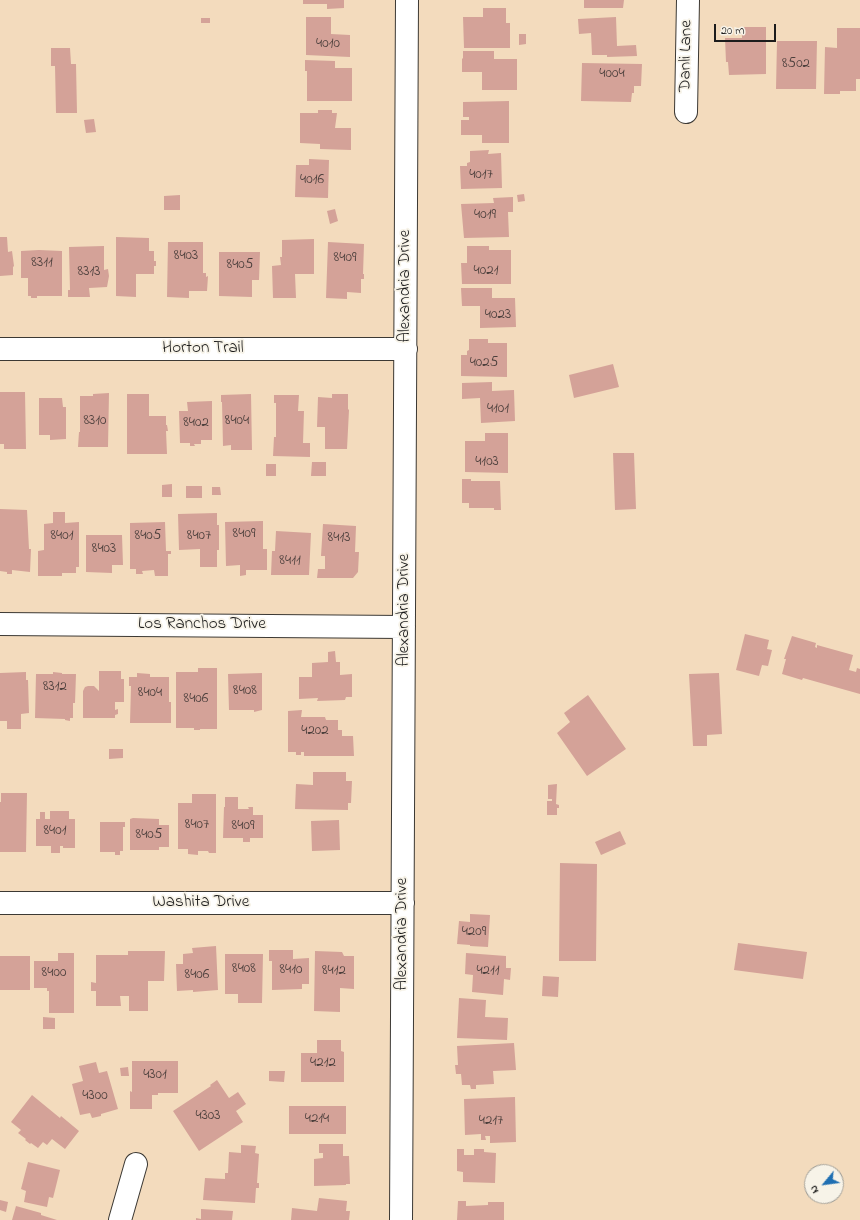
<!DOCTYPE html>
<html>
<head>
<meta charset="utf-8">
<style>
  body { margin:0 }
  #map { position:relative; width:860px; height:1220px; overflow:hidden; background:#f3dbbd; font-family:"Indie Flower",sans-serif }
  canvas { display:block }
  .north { position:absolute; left:804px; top:1164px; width:40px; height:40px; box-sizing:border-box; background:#f7f3e8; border:1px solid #9f9d96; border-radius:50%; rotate:241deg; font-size:11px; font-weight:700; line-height:16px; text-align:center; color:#1c1c1c }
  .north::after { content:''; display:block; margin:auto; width:14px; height:18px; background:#1f6fb2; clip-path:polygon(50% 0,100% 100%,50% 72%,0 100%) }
  .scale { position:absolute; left:714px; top:24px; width:62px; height:18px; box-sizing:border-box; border:2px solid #1c1c1c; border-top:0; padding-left:5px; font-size:12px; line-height:14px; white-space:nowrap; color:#1c1c1c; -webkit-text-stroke:3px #f7f3e8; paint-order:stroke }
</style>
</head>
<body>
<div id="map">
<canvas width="860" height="1220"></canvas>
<div class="north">N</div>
<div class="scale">20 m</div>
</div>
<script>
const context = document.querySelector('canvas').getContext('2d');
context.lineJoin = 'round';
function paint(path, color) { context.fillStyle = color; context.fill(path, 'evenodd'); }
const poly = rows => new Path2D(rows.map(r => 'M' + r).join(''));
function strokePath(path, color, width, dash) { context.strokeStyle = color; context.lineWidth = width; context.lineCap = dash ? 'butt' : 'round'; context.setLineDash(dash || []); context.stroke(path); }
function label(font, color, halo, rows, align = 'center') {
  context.font = font + ' "Indie Flower",sans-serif'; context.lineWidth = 3.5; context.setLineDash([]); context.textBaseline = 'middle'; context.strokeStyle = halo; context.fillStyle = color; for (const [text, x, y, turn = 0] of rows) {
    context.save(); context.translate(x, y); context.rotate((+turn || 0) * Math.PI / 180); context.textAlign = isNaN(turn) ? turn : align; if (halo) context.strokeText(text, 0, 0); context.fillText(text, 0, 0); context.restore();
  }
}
paint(poly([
  [303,0,344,0,344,8,327,9,327,4,303,4],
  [584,0,624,0,623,8,584,8],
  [483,8,506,8,506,23,510,23,510,48,464,48,463,17,483,17],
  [306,17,331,17,331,34,350,35,350,57,306,55],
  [616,17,617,46,636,45,637,56,607,57,607,55,592,55,591,33,579,34,578,19],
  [201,18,210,18,210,23,201,23],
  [742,27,766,27,766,74,729,75,728,62,726,62,725,38,742,38],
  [837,28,860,28,860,79,856,79,856,91,840,91,840,94,824,94,825,47,837,48],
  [519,34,526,34,526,44,519,45],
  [777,41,817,41,816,89,776,89],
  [51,48,70,48,71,64,76,64,77,113,56,113,55,66,51,66],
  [463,51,494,51,494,59,517,59,517,90,482,90,482,72,462,72,462,59,463,58],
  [305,60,335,61,335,68,352,68,352,101,307,101,307,71,305,71],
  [582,63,642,64,641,86,634,86,634,93,632,93,631,102,581,101],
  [509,101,509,143,482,143,482,135,461,135,461,120,469,120,469,117,463,117,463,102],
  [318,110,332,110,332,113,337,113,335,128,351,128,351,150,320,149,320,144,300,143,300,113,318,113],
  [94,119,96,132,86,133,84,120],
  [489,150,488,154,501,153,502,188,461,189,460,166,467,166,467,163,470,162,470,151],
  [309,159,329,160,328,198,295,197,296,165,309,165],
  [524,194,525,201,518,202,517,195],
  [180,195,180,210,164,210,164,196],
  [513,197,513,212,508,212,509,237,464,238,461,204,494,203,493,198],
  [335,209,338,221,330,224,327,211],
  [0,237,7,237,8,252,12,251,14,266,13,267,13,275,0,276],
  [116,237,149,238,149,251,154,251,154,261,156,261,156,266,154,266,154,274,136,274,136,297,116,296],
  [314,239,314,274,295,274,296,298,273,298,272,266,281,265,280,257,282,257,282,240],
  [168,242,203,242,203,273,206,273,206,277,208,276,207,291,189,291,189,298,167,297],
  [328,242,364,244,363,274,364,274,364,279,361,279,361,293,347,292,347,299,326,298],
  [104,246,104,270,108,269,109,276,107,287,89,288,90,297,68,297,68,290,70,290,69,247],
  [467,246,489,246,489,250,511,250,511,284,462,284,461,263,467,263],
  [39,250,62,251,62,296,37,296,37,298,31,298,31,296,28,296,28,278,21,278,21,251],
  [219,252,260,252,259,280,252,280,252,297,219,296],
  [461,288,492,288,492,298,515,298,516,327,480,328,480,306,462,306],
  [469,339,488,339,488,343,507,343,507,377,461,376,461,355,467,355,467,351,469,350],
  [613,364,619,387,574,398,569,375],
  [492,382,492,391,514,390,515,421,481,423,480,398,462,399,462,383],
  [0,392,25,392,26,449,4,449,4,444,0,444],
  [109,393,108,447,78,447,79,432,80,432,80,396,93,396,93,394],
  [127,394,149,394,149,416,166,416,166,425,167,425,168,431,166,431,167,454,127,454],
  [251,394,252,450,231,450,231,445,223,446,222,402,221,402,221,395],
  [332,394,348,394,348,409,349,410,347,449,325,449,325,427,317,427,318,397,332,398],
  [274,395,299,395,298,411,304,411,303,443,310,443,310,457,273,456,274,437,276,437,276,403,274,403],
  [39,398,62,398,63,407,66,407,66,439,50,440,50,435,39,435],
  [212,401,212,440,201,440,201,444,194,444,195,446,190,446,190,443,180,443,179,411,188,411,187,402],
  [485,433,508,433,508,473,465,472,465,441,485,441],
  [613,453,634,453,636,509,615,510],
  [312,462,326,462,326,476,311,476],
  [266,464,276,464,276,476,266,476],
  [462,479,471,479,471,481,500,481,501,510,494,510,494,508,469,508,469,503,462,503],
  [172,484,172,497,162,497,162,485],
  [186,486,202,486,202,498,186,498],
  [212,487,220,487,221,495,212,495],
  [0,509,27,510,29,549,31,549,30,572,12,570,12,574,7,574,7,572,0,571],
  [53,512,65,512,65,523,79,522,79,567,76,567,76,573,62,573,62,576,38,576,38,551,44,550,44,524,53,523],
  [217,513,217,525,219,525,219,550,217,550,217,567,200,567,200,549,179,550,178,514],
  [263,521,263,549,267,549,267,570,246,570,246,575,240,576,240,565,226,566,225,522],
  [165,522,166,551,171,551,171,554,168,554,168,576,155,576,154,570,142,571,143,574,136,574,136,569,130,569,130,523],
  [323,524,356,526,355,552,359,552,358,572,353,578,317,578,318,569,325,569,325,556,321,556],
  [276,531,311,533,309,575,271,575,272,551,275,551],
  [86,535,122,535,123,565,112,565,112,573,86,572],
  [745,634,769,640,767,649,772,650,768,666,762,665,759,676,736,670],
  [792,636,816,643,815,647,817,648,817,645,853,655,849,670,856,672,857,668,860,669,860,694,803,678,802,680,782,674,786,659,784,659],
  [335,651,336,662,330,662,340,662,340,675,352,674,352,697,346,697,345,700,317,701,318,698,299,699,299,677,312,677,312,663,328,662,328,652],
  [198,668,217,668,217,729,200,729,200,730,194,730,194,728,176,728,176,672,198,672],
  [99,671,121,671,121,679,124,679,124,702,115,702,115,710,118,709,118,714,115,715,115,718,83,718,83,691,85,687,88,686,94,686,99,691],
  [26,672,26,680,28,680,29,713,21,714,21,729,7,729,7,721,0,721,0,673],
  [53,672,62,673,62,674,76,674,75,703,73,703,73,718,70,718,70,721,65,720,65,719,35,718,36,674,53,674],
  [137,673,150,674,150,677,169,677,169,702,171,702,171,723,130,723,131,686,129,686,129,677,137,677],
  [262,673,262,710,254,712,254,710,229,710,228,674],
  [719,673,722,734,707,735,707,746,693,746,689,674],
  [588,695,626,749,587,776,557,733,570,722,564,713],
  [302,710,301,717,325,717,326,720,338,720,338,730,342,730,342,736,353,736,354,756,304,756,304,752,301,752,301,755,296,755,296,752,288,752,288,711],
  [109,749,123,749,123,758,109,759],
  [313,772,346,772,346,781,352,781,351,803,348,803,348,810,295,809,296,784,313,785],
  [557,784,556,804,559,805,559,808,557,808,557,815,547,815,547,801,552,801,552,799,548,799,548,785],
  [1,793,27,793,26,852,0,852,0,802,1,802],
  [192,794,216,794,216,853,209,853,208,851,198,851,198,855,188,854,188,849,178,849,178,803,192,803],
  [225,797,238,797,238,809,249,809,248,807,253,807,253,815,263,815,263,838,250,838,250,842,243,842,243,838,223,838,224,807,225,807],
  [50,811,69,811,69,819,75,819,75,848,63,848,63,846,60,846,60,853,51,853,51,846,36,846,36,819,40,819,40,812,45,812,45,819,50,819],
  [133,818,159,819,159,825,169,825,169,847,159,847,159,850,130,850,130,819],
  [339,820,340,850,312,851,311,821],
  [100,822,125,822,125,827,123,827,123,851,120,851,120,855,115,855,115,852,100,852],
  [620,831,626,844,601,855,595,842],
  [560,863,597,864,596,961,559,961],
  [470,914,490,915,488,947,470,946,470,945,457,944,459,921,470,922],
  [738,943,807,952,803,979,734,970],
  [216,946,218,990,193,992,193,990,177,991,176,964,183,964,183,954,193,953,192,948],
  [269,950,293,950,293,959,309,958,309,984,302,984,302,989,272,990,272,961,269,961],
  [128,951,165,951,164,981,148,981,148,1011,129,1011,129,996,120,996,121,1006,96,1006,96,991,91,991,91,982,96,983,96,955,128,955],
  [315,951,342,952,344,956,354,956,354,989,340,988,340,1012,314,1011],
  [58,953,74,953,74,1013,49,1013,49,991,47,991,47,988,34,988,34,961,58,961],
  [466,953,506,956,506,968,511,968,510,980,504,979,503,995,472,992,473,975,465,974],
  [225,954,263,954,262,1003,238,1003,238,994,225,994],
  [0,956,30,956,30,990,0,990],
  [543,976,559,977,558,997,542,996],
  [459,998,486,1000,485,1017,508,1018,507,1040,457,1038],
  [43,1017,55,1018,55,1029,43,1029],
  [317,1040,341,1040,341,1051,344,1052,344,1082,301,1082,301,1053,317,1053],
  [514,1043,516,1070,493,1071,494,1084,476,1085,476,1089,471,1089,470,1085,462,1085,461,1074,456,1074,455,1065,458,1065,457,1046],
  [132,1061,178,1061,178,1093,158,1093,158,1095,152,1095,152,1109,130,1109,130,1091,132,1092],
  [96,1062,99,1073,107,1071,118,1109,101,1114,101,1116,92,1118,90,1113,80,1115,72,1084,83,1081,79,1066],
  [128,1067,129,1076,121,1076,120,1068],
  [269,1071,285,1071,284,1082,269,1081],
  [217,1080,229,1098,238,1092,246,1104,236,1111,243,1122,199,1151,173,1111,211,1086,210,1085],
  [32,1095,60,1118,61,1116,79,1131,65,1149,52,1139,47,1145,43,1142,38,1148,31,1143,30,1144,25,1140,26,1139,18,1133,21,1130,11,1122],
  [515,1097,516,1142,490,1143,490,1136,485,1136,486,1140,481,1140,481,1134,465,1135,464,1099],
  [289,1106,346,1106,346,1134,289,1134],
  [319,1144,343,1144,343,1156,349,1156,350,1184,346,1184,346,1185,314,1186,314,1159,323,1158,323,1153,319,1153],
  [241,1145,256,1146,255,1153,259,1154,257,1183,259,1183,259,1188,256,1188,255,1203,203,1200,205,1178,225,1179,225,1173,228,1173,229,1152,241,1153],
  [457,1149,464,1149,464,1155,474,1155,474,1149,484,1149,484,1152,496,1153,495,1183,463,1182,463,1172,457,1171],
  [28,1162,60,1170,53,1198,49,1197,47,1207,24,1202,26,1191,21,1189],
  [319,1198,347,1201,346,1211,350,1211,349,1220,291,1220,292,1208,317,1211],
  [0,1200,8,1202,6,1212,0,1210],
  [458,1201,466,1201,466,1206,488,1205,488,1202,504,1202,504,1220,457,1220],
  [16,1206,41,1213,41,1215,57,1220,12,1220],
  [201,1209,233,1211,232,1220,196,1220,196,1218,201,1219]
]), '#d4a298');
const minor = poly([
  [686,112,688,0],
  [0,349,406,349],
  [0,624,404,627],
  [0,903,403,903],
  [120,1220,136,1164],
  [401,1220,407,0]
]);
strokePath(minor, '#3c3934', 24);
strokePath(minor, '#fff', 22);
label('15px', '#4a3e3b', null, [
  ["4010",328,45],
  ["8502",796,65],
  ["4004",612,75],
  ["4017",481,176],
  ["4016",312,181],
  ["4019",485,216],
  ["8403",186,257],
  ["8409",345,259],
  ["8311",42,264],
  ["8405",240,266],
  ["4021",486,272],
  ["8313",89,273],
  ["4023",498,316],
  ["4025",484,364],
  ["4101",498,410],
  ["8310",95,422],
  ["8404",237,422],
  ["8402",196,424],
  ["4103",487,463],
  ["8409",244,535],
  ["8401",62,537],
  ["8405",148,537],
  ["8407",199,537],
  ["8413",339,539],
  ["8403",104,550],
  ["8411",290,562],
  ["8312",55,688],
  ["8408",245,692],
  ["8404",150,694],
  ["8406",196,700],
  ["4202",315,732],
  ["8407",197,826],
  ["8409",243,827],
  ["8401",55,832],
  ["8405",149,836],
  ["4209",474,933],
  ["8408",244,970],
  ["8410",291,971],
  ["8412",334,972],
  ["4211",488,972],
  ["8400",54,974],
  ["8406",197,976],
  ["4212",323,1064],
  ["4301",155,1076],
  ["4300",95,1097],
  ["4303",208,1117],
  ["4214",317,1120],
  ["4217",491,1122]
]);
label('17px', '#1c1c1c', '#f7f3e8', [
  ["Danli Lane",687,56,-89],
  ["Alexandria Drive",406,286,-90],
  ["Horton Trail",203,349],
  ["Alexandria Drive",405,610,-90],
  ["Los Ranchos Drive",202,625],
  ["Washita Drive",201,903],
  ["Alexandria Drive",403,934,-90]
]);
</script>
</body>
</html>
